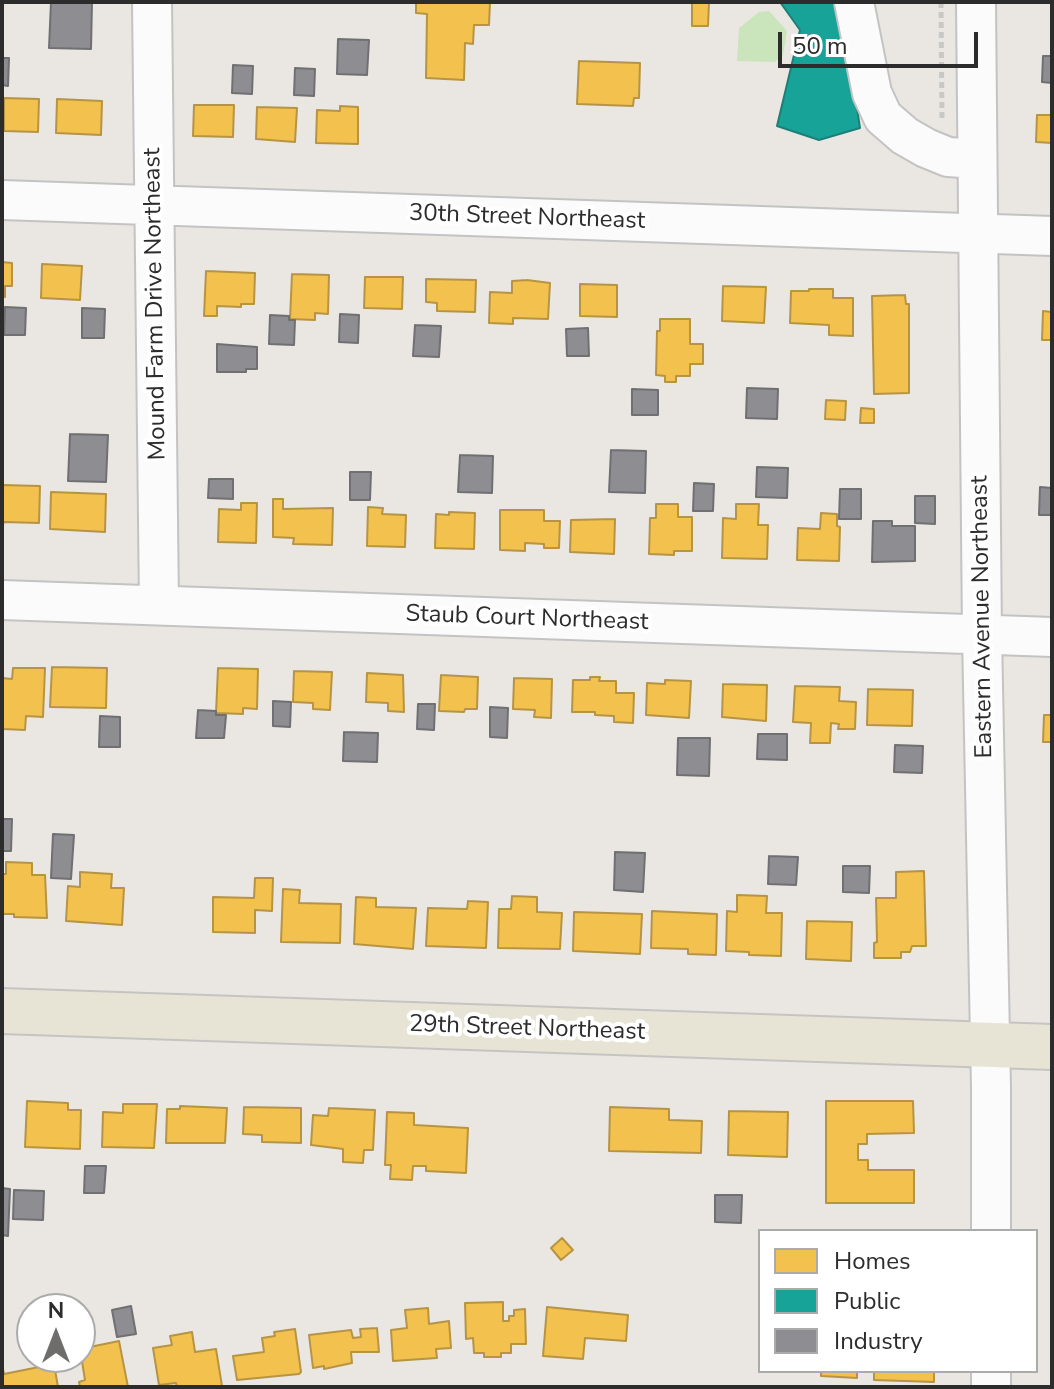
<!DOCTYPE html>
<html>
<head>
<meta charset="utf-8">
<style>
  body { margin:0 }
  #map { position:relative; width:1054px; height:1389px; overflow:hidden; background:#eae7e2; font-family:"Nunito Sans",sans-serif }
  canvas { display:block }
  .frame { position:absolute; inset:0; border:4px solid #2c2c2c; pointer-events:none }
  .legend { position:absolute; left:758px; top:1229px; width:280px; height:144px; box-sizing:border-box; background:#fff; border:2px solid #ababab; margin:0; padding:10px 14px; list-style:none; font-size:24px; color:#2c2c2c }
  .legend li { display:flex; align-items:center; gap:16px; height:40px }
  .legend b { width:40px; border:2px solid #ababab }
  .north { position:absolute; left:16px; top:1293px; width:80px; height:80px; box-sizing:border-box; background:#fff; border:2px solid #ababab; border-radius:50%; rotate:0deg; font-size:22px; font-weight:700; line-height:32px; text-align:center; color:#2c2c2c }
  .north::after { content:''; display:block; margin:auto; width:28px; height:36px; background:#6e6d6c; clip-path:polygon(50% 0,100% 100%,50% 72%,0 100%) }
  .scale { position:absolute; left:778px; top:32px; width:200px; height:36px; box-sizing:border-box; border:4px solid #2c2c2c; border-top:0; padding-left:10px; font-size:24px; line-height:28px; white-space:nowrap; color:#2c2c2c; -webkit-text-stroke:6px #fff; paint-order:stroke }
</style>
</head>
<body>
<div id="map">
<canvas width="1054" height="1389"></canvas>
<div class="frame"></div>
<ul class="legend">
<li><b style="height:22px;background:#f2c14e"></b>Homes</li>
<li><b style="height:22px;background:#17a398"></b>Public</li>
<li><b style="height:22px;background:#8d8d92"></b>Industry</li>
</ul>
<div class="north">N</div>
<div class="scale">50 m</div>
</div>
<script>
const context = document.querySelector('canvas').getContext('2d');
context.lineJoin = 'round';
function paint(path, color) { context.fillStyle = color; context.fill(path, 'evenodd'); }
const poly = rows => new Path2D(rows.map(r => 'M' + r).join(''));
function strokePath(path, color, width, dash) { context.strokeStyle = color; context.lineWidth = width; context.lineCap = dash ? 'butt' : 'round'; context.setLineDash(dash || []); context.stroke(path); }
function label(font, color, halo, rows, align = 'center') {
  context.font = font + ' "Nunito Sans",sans-serif'; context.lineWidth = 8; context.setLineDash([]); context.textBaseline = 'middle'; context.strokeStyle = halo; context.fillStyle = color; for (const [text, x, y, turn = 0] of rows) {
    context.save(); context.translate(x, y); context.rotate((+turn || 0) * Math.PI / 180); context.textAlign = isNaN(turn) ? turn : align; if (halo) context.strokeText(text, 0, 0); context.fillText(text, 0, 0); context.restore();
  }
}
paint(poly([
  [769,11,787,31,783,55,775,62,737,61,739,28,759,12]
]), '#cae4bc');
const homes = poly([
  [416,2,490,3,489,25,474,25,473,44,465,43,464,80,426,78,427,14,416,13,416,2],
  [692,2,709,2,708,26,692,26,692,2],
  [579,61,640,63,639,98,634,98,633,106,577,104,579,61],
  [4,98,39,99,38,132,4,131,4,98],
  [57,99,102,101,101,135,56,133,57,99],
  [194,105,234,105,233,137,193,136,194,105],
  [340,106,358,107,358,144,316,143,317,110,340,111,340,106],
  [257,107,297,108,295,142,256,139,257,107],
  [1037,115,1052,115,1052,143,1036,142,1037,115],
  [2,262,12,263,12,286,5,286,5,297,2,297,2,262],
  [42,264,82,266,80,300,41,298,42,264],
  [206,271,255,273,254,304,241,304,241,307,217,306,217,316,204,316,206,271],
  [292,274,329,275,328,314,315,313,315,320,290,319,292,274],
  [365,277,403,277,402,309,364,308,365,277],
  [426,279,476,280,475,312,437,311,437,303,426,302,426,279],
  [527,280,550,283,548,319,513,318,513,324,489,323,490,292,512,293,512,281,527,280],
  [580,284,617,285,617,317,580,316,580,284],
  [723,286,766,287,764,323,722,321,723,286],
  [809,289,833,289,833,298,853,298,853,336,829,335,829,325,790,323,791,291,809,291,809,289],
  [905,295,906,304,909,304,909,393,874,394,872,296,905,295],
  [1043,311,1052,312,1052,340,1042,340,1043,311],
  [660,319,690,319,690,344,703,344,703,364,690,364,690,376,676,376,676,382,665,382,665,376,656,375,657,331,660,331,660,319],
  [826,400,846,401,845,420,825,419,826,400],
  [861,408,874,409,874,423,860,423,861,408],
  [2,485,40,486,39,523,4,522,2,526,2,485],
  [51,492,106,494,105,532,50,529,51,492],
  [273,499,283,499,283,509,333,508,332,545,293,544,294,538,273,537,273,499],
  [241,503,257,503,256,543,218,542,219,509,241,510,241,503],
  [656,504,678,504,678,517,692,517,692,551,674,551,674,555,649,554,650,518,656,518,656,504],
  [736,504,759,504,758,525,768,525,767,559,722,558,723,518,736,519,736,504],
  [368,507,383,508,382,514,406,515,405,547,367,546,368,507],
  [500,510,544,510,544,521,560,521,559,548,544,548,544,544,525,543,525,551,500,550,500,510],
  [449,512,475,513,474,549,435,548,436,514,449,515,449,512],
  [821,513,837,514,837,526,840,527,839,561,797,560,798,528,820,529,821,513],
  [615,519,614,554,570,552,571,520,615,519],
  [52,667,107,668,106,708,50,707,52,667],
  [13,668,45,668,43,717,26,716,25,730,3,729,2,678,12,679,13,668],
  [218,668,258,669,257,709,243,708,243,714,216,713,218,668],
  [294,671,332,672,330,710,313,709,313,703,293,702,294,671],
  [367,673,403,675,404,712,388,711,388,703,366,702,367,673],
  [441,675,478,677,477,709,465,709,464,712,439,711,441,675],
  [590,677,600,677,599,681,616,681,616,693,634,693,633,723,614,722,614,716,595,715,595,712,572,712,573,680,590,680,590,677],
  [514,678,552,679,551,718,534,717,535,710,513,709,514,678],
  [665,680,691,681,689,718,646,715,647,683,665,684,665,680],
  [723,684,767,685,766,721,722,717,723,684],
  [795,686,840,687,839,701,856,702,855,729,838,729,839,724,831,723,830,743,810,743,811,723,793,722,795,686],
  [868,689,913,690,912,726,867,725,868,689],
  [1044,715,1052,715,1052,742,1043,742,1044,715],
  [6,862,32,863,32,875,45,875,47,918,14,917,14,914,2,914,2,874,6,874,6,862],
  [924,871,926,946,912,946,910,952,901,952,901,958,874,958,874,943,877,942,876,898,896,898,896,872,924,871],
  [80,872,112,874,111,888,124,888,122,925,66,921,68,886,80,887,80,872],
  [255,878,273,878,272,911,255,910,255,933,213,932,213,897,254,898,255,878],
  [283,889,300,890,299,903,341,904,340,943,281,942,283,889],
  [737,895,767,896,766,913,782,913,781,956,749,955,749,952,726,951,727,911,737,912,737,895],
  [512,896,537,897,537,912,562,913,560,949,498,948,499,909,511,909,512,896],
  [356,897,376,898,376,907,416,908,413,949,354,944,356,897],
  [468,901,488,902,486,948,426,946,428,908,467,909,468,901],
  [652,911,717,914,716,955,688,954,688,949,651,948,652,911],
  [574,912,642,914,640,954,573,951,574,912],
  [807,921,852,922,851,961,806,959,807,921],
  [27,1101,68,1103,68,1110,81,1110,80,1149,25,1147,27,1101],
  [826,1101,913,1101,914,1133,867,1134,867,1144,858,1144,858,1160,868,1160,868,1170,914,1170,914,1203,826,1203,826,1101],
  [123,1104,157,1104,154,1148,102,1147,103,1112,123,1113,123,1104],
  [180,1106,227,1108,225,1143,166,1143,167,1109,180,1109,180,1106],
  [244,1107,301,1108,301,1143,262,1142,262,1135,243,1134,244,1107],
  [610,1107,669,1109,669,1120,702,1121,701,1153,609,1151,610,1107],
  [329,1108,375,1110,373,1150,364,1150,363,1163,343,1162,343,1149,311,1145,313,1115,328,1116,329,1108],
  [729,1111,788,1112,787,1157,728,1155,729,1111],
  [387,1112,414,1113,414,1125,468,1128,466,1173,426,1171,426,1166,413,1166,412,1180,390,1179,391,1165,385,1165,387,1112],
  [562,1238,573,1250,561,1260,551,1248,562,1238],
  [503,1302,503,1321,509,1321,509,1316,514,1316,514,1310,525,1309,526,1344,511,1344,511,1353,501,1353,501,1357,484,1357,484,1353,474,1353,473,1338,466,1339,465,1303,503,1302],
  [547,1307,628,1315,626,1341,585,1338,583,1359,543,1356,547,1307],
  [428,1308,429,1324,449,1321,451,1348,436,1349,437,1358,393,1361,391,1330,407,1328,405,1310,428,1308],
  [377,1328,379,1352,351,1352,352,1363,324,1369,324,1366,313,1368,309,1335,351,1330,353,1338,361,1337,360,1329,377,1328],
  [295,1329,301,1372,299,1374,237,1380,233,1356,264,1352,262,1338,275,1336,274,1332,295,1329],
  [192,1332,195,1352,216,1349,222,1386,177,1387,176,1383,159,1385,153,1348,172,1345,170,1336,192,1332],
  [119,1341,128,1387,80,1387,79,1382,85,1380,80,1349,119,1341],
  [2,1364,4,1374,54,1364,58,1387,2,1387,2,1364],
  [821,1371,857,1371,857,1378,821,1376,821,1371],
  [874,1371,934,1371,934,1382,874,1380,874,1371]
]);
paint(homes, '#f2c14e');
strokePath(homes, '#b79444', 2);
const public = poly([
  [780,2,836,2,842,10,860,128,819,140,777,126,800,30,780,2]
]);
paint(public, '#17a398');
strokePath(public, '#1d7f78', 2);
const industry = poly([
  [51,2,92,2,91,49,49,48,51,2],
  [338,39,369,40,367,75,337,74,338,39],
  [1043,56,1052,56,1052,83,1042,82,1043,56],
  [2,58,9,58,8,86,2,85,2,58],
  [233,65,253,66,252,94,232,93,233,65],
  [295,68,315,69,314,96,294,95,295,68],
  [5,307,26,308,25,335,4,335,5,307],
  [82,308,105,309,104,338,82,338,82,308],
  [340,314,359,315,358,343,339,342,340,314],
  [270,315,289,316,289,320,295,320,294,345,269,344,270,315],
  [415,325,441,326,439,357,413,356,415,325],
  [588,328,589,356,567,356,566,329,588,328],
  [217,344,257,347,257,369,246,369,246,372,217,372,217,344],
  [747,388,778,389,777,419,746,418,747,388],
  [632,389,658,390,658,415,632,415,632,389],
  [70,434,108,435,106,482,68,481,70,434],
  [611,450,646,451,645,493,609,492,611,450],
  [460,455,493,456,492,493,458,492,460,455],
  [757,467,788,468,787,498,756,497,757,467],
  [350,472,371,472,370,500,350,500,350,472],
  [209,479,233,479,233,499,208,498,209,479],
  [694,483,714,484,713,511,693,511,694,483],
  [1040,487,1052,488,1052,515,1039,515,1040,487],
  [840,489,861,489,861,519,839,519,840,489],
  [915,496,935,496,935,524,915,523,915,496],
  [873,521,892,521,892,526,915,526,915,561,872,562,873,521],
  [273,701,291,702,290,727,273,726,273,701],
  [418,704,435,704,434,730,417,729,418,704],
  [490,707,508,708,507,738,490,737,490,707],
  [198,710,216,711,216,715,226,715,224,738,196,738,198,710],
  [100,716,120,717,120,747,99,747,100,716],
  [344,732,378,733,377,762,343,761,344,732],
  [758,734,787,734,787,760,757,759,758,734],
  [678,738,710,738,709,776,677,775,678,738],
  [895,745,923,746,922,773,894,772,895,745],
  [2,819,12,819,11,851,2,851,2,819],
  [53,834,74,835,71,879,51,878,53,834],
  [615,852,645,853,643,892,614,890,615,852],
  [769,856,798,857,796,885,768,884,769,856],
  [843,866,870,866,869,893,843,892,843,866],
  [85,1166,106,1166,104,1193,84,1193,85,1166],
  [2,1188,10,1189,8,1236,2,1235,2,1188],
  [14,1190,44,1191,43,1220,13,1219,14,1190],
  [715,1195,742,1195,741,1223,715,1222,715,1195],
  [131,1306,136,1334,117,1337,112,1310,131,1306]
]);
paint(industry, '#8d8d92');
strokePath(industry, '#707073', 2);
const minor = poly([
  [152,2,159,605],
  [854,2,872,93,883,117,905,136,926,148,948,157,977,159],
  [976,2,982,635,991,1088,991,1231],
  [2,200,1052,236],
  [2,600,1052,637],
  [991,1387,991,1371]
]);
const major = poly([
  [2,1011,1052,1047]
]);
strokePath(minor, '#c3c3c3', 42);
strokePath(major, '#c6c4c2', 48);
strokePath(poly([
  [941,2,942,121]
]), '#c8c8c7', 5, [6, 4]);
strokePath(minor, '#fcfbfb', 38);
strokePath(major, '#e7e4d5', 44);
label('24px', '#2c2c2c', '#fff', [
  ["30th Street Northeast",527,218,2],
  ["Mound Farm Drive Northeast",156,304,-91],
  ["Eastern Avenue Northeast",983,617,-91],
  ["Staub Court Northeast",527,619,2],
  ["29th Street Northeast",527,1029,2]
]);
</script>
</body>
</html>
